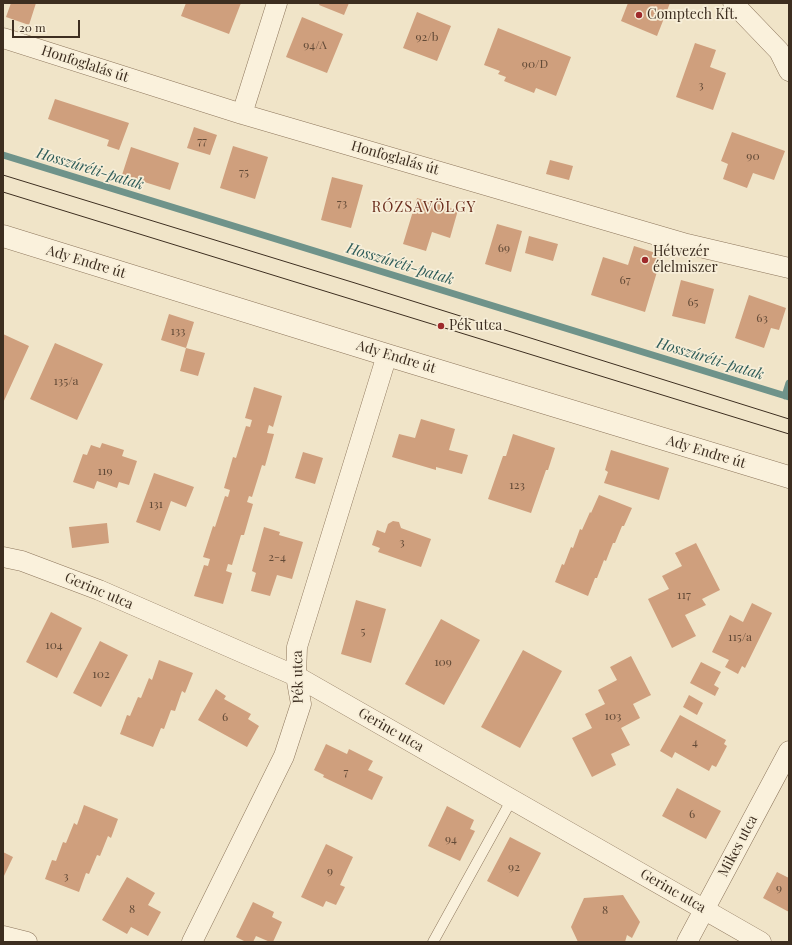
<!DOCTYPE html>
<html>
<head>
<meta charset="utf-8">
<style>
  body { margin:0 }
  #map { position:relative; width:792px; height:945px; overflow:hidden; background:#f0e4c8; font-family:"Playfair Display",serif }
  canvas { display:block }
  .frame { position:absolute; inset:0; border:4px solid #3d2e20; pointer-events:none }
  .scale { position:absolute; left:12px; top:20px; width:68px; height:18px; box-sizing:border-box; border:2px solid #3d2e20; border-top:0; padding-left:5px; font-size:12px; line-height:14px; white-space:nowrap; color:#3d2e20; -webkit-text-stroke:3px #f7eed8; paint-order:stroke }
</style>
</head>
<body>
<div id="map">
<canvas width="792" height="945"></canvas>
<div class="frame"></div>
<div class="scale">20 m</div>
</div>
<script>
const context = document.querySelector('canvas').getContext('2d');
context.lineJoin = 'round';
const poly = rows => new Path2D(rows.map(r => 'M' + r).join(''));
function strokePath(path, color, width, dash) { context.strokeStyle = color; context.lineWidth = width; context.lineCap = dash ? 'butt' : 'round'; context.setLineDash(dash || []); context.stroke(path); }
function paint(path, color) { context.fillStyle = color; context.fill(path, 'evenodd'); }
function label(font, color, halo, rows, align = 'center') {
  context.font = font + ' "Playfair Display",serif'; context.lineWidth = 3.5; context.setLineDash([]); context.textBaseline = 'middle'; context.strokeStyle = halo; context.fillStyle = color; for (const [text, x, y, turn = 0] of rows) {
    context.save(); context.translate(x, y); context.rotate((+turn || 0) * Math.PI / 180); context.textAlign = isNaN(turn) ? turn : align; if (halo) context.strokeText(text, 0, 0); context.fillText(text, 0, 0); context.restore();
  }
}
strokePath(poly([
  [3,155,789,397],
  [785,396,789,383]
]), '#6f938a', 7);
paint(poly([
  [11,3,36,3,29,25,6,17],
  [186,3,241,3,229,34,181,16],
  [320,3,349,3,344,15,319,5],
  [628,3,670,3,657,36,621,21],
  [417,12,451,26,437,61,403,48],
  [302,17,343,34,327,73,286,57],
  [498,28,571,57,556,96,536,88,534,93,504,81,506,77,498,74,500,71,484,65],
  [695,43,716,50,710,67,726,73,713,110,676,97],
  [55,99,129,123,119,150,107,146,109,140,48,119],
  [194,127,217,135,210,155,187,148],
  [732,132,785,151,774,180,753,173,747,188,723,179,728,164,721,161],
  [233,146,268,157,255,199,220,188],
  [131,147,179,163,170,190,122,175],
  [550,160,573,166,569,180,546,174],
  [332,177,363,185,351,228,321,220],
  [417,198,458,210,450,238,432,232,426,251,403,244],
  [497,224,522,231,511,272,485,264],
  [529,236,558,244,553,261,525,253],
  [634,246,662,255,645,312,591,295,603,257,628,265],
  [681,280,714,289,705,324,672,316],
  [749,295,786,308,779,330,771,328,764,348,735,338],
  [169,314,194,322,186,348,161,340],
  [3,334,29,346,3,403],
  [55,343,103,364,77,420,30,399],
  [186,348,205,353,198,376,180,371],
  [254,387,282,396,273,427,269,425,267,433,274,434,265,466,262,465,252,497,249,496,247,502,253,504,244,535,241,535,232,565,228,564,226,571,232,573,223,604,194,596,204,565,208,566,210,559,203,557,213,526,215,527,225,496,228,497,230,490,224,488,233,457,236,458,246,426,250,427,252,420,245,418],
  [421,419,455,429,449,450,468,455,462,474,436,467,436,470,392,457,399,434,415,438],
  [513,434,555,448,548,470,546,470,531,513,488,499,503,456,506,456],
  [102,443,124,450,122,456,137,461,129,485,119,482,117,488,97,481,94,489,73,482,83,454,87,455,91,445,100,448],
  [611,450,669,468,659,500,604,483,608,472,605,470],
  [303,452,323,458,315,484,295,478],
  [154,473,194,487,186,507,171,501,160,531,136,522],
  [599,495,632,508,624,526,622,526,615,543,613,543,606,561,604,560,597,578,595,578,588,596,555,582,562,564,564,565,571,547,573,548,580,529,582,530,590,512,591,513],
  [393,521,399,522,401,528,431,539,421,567,378,552,380,548,372,545,377,530,385,533,388,524],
  [107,523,109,543,72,548,69,527],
  [264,527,280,532,279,535,303,542,292,579,277,575,270,596,251,591,256,573,252,571],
  [696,543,720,590,702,599,706,605,685,615,696,636,672,648,648,599,669,589,662,576,682,566,675,553],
  [356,600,386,609,371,663,341,654],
  [752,603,772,613,745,668,742,666,738,674,725,667,729,660,712,652,730,615,743,622],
  [51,612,82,628,57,678,26,662],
  [441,619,480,640,444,705,405,684],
  [100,641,128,655,101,707,73,693],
  [523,650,562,671,520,748,481,727],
  [631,656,651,695,633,704,640,718,621,728,630,745,611,754,616,765,592,777,572,738,592,728,585,714,605,704,598,690,617,680,610,667],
  [159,660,193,673,185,693,182,691,175,711,171,710,164,729,161,728,153,747,120,734,127,715,130,716,138,697,141,698,149,678,152,680],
  [701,662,721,672,714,685,719,688,715,696,690,683],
  [216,689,226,696,224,699,251,714,248,719,259,726,247,747,198,720],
  [689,695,703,703,697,715,683,707],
  [680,715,726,740,724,744,727,746,716,767,712,765,709,771,675,752,672,758,660,751],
  [326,744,347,754,349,749,373,761,368,770,383,777,372,800,323,777,324,775,314,770],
  [677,788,721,811,706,839,662,816],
  [84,805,118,819,111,838,108,836,100,856,97,855,89,874,86,873,79,892,45,879,52,860,56,861,63,842,66,843,74,823,77,825],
  [447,806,474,820,470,829,475,831,460,861,428,846],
  [510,837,541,853,518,897,487,881],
  [326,844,353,857,340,885,345,887,336,905,326,901,323,907,301,897],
  [3,852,13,857,3,878],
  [777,872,789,878,789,912,763,898],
  [127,877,155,893,148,905,161,912,148,936,131,927,127,934,102,920],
  [623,895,640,922,632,938,627,935,625,942,578,942,571,927,584,898],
  [253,902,274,912,272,917,282,922,273,942,270,942,256,936,253,942,246,942,236,937]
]), '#cf9f7d');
const service = poly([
  [433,942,512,799]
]);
const minor = poly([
  [733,3,779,51,789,71],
  [3,38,242,114,687,244,789,268],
  [242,114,277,3],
  [3,557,22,561,99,590,296,676,761,942],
  [3,936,27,942],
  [192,942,284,756,301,704,296,676,297,647,387,355],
  [687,942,789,751]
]);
const tertiary = poly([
  [3,236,387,355,789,477]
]);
strokePath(service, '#8d765c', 11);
strokePath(minor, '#8d765c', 21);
strokePath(tertiary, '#8d765c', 23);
strokePath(service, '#faf1dc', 10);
strokePath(minor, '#faf1dc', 20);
strokePath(tertiary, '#faf1dc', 22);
strokePath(poly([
  [3,175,355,283,789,419],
  [3,192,789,434]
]), '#3d2e20', 1);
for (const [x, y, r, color] of [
  [639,15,4,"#9e2a2b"],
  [645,260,4,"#9e2a2b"],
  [441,326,4,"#9e2a2b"]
]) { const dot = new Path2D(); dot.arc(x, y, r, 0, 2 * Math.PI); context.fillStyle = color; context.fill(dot); strokePath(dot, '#f7eed8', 1.5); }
label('12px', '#624a37', null, [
  ["92/b",427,37],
  ["94/A",315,45],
  ["90/D",535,64],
  ["3",701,85],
  ["77",202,141],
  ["90",753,156],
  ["75",244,172],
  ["73",342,203],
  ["69",504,248],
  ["67",625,280],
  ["65",693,302],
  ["63",762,318],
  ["133",178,331],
  ["135/a",66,381],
  ["119",105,471],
  ["123",517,485],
  ["131",156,504],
  ["3",402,542],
  ["2-4",277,557],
  ["117",684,595],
  ["5",363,631],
  ["115/a",740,637],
  ["104",54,645],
  ["109",443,662],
  ["102",101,674],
  ["103",613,716],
  ["6",225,717],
  ["4",695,742],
  ["7",346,772],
  ["6",692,814],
  ["94",451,839],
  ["92",514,867],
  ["9",330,871],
  ["3",66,876],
  ["9",779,888],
  ["8",132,909],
  ["8",605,910]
]);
label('14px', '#3d2e20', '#f7eed8', [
  ["Comptech Kft.",647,15],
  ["Hétvezér",653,252],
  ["élelmiszer",653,268],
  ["Pék utca",449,326]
], 'left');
label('14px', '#3d2e20', '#f7eed8', [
  ["Honfoglalás út",85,64,18],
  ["Honfoglalás út",395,158,16],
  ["Ady Endre út",86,262,17],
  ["Ady Endre út",396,357,17],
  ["Ady Endre út",706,452,17],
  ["Gerinc utca",99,591,23],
  ["Pék utca",298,677,-91],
  ["Gerinc utca",391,730,30],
  ["Mikes utca",738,846,-62],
  ["Gerinc utca",673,891,30]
]);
label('italic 15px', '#2f5d5a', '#f7eed8', [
  ["Hosszúréti-patak",90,169,17],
  ["Hosszúréti-patak",400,264,17],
  ["Hosszúréti-patak",710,359,17]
]);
context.letterSpacing = '1px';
label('15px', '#6b2e1e', '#f7eed8', [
  ["RÓZSAVÖLGY",424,207]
]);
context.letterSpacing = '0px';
</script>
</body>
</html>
